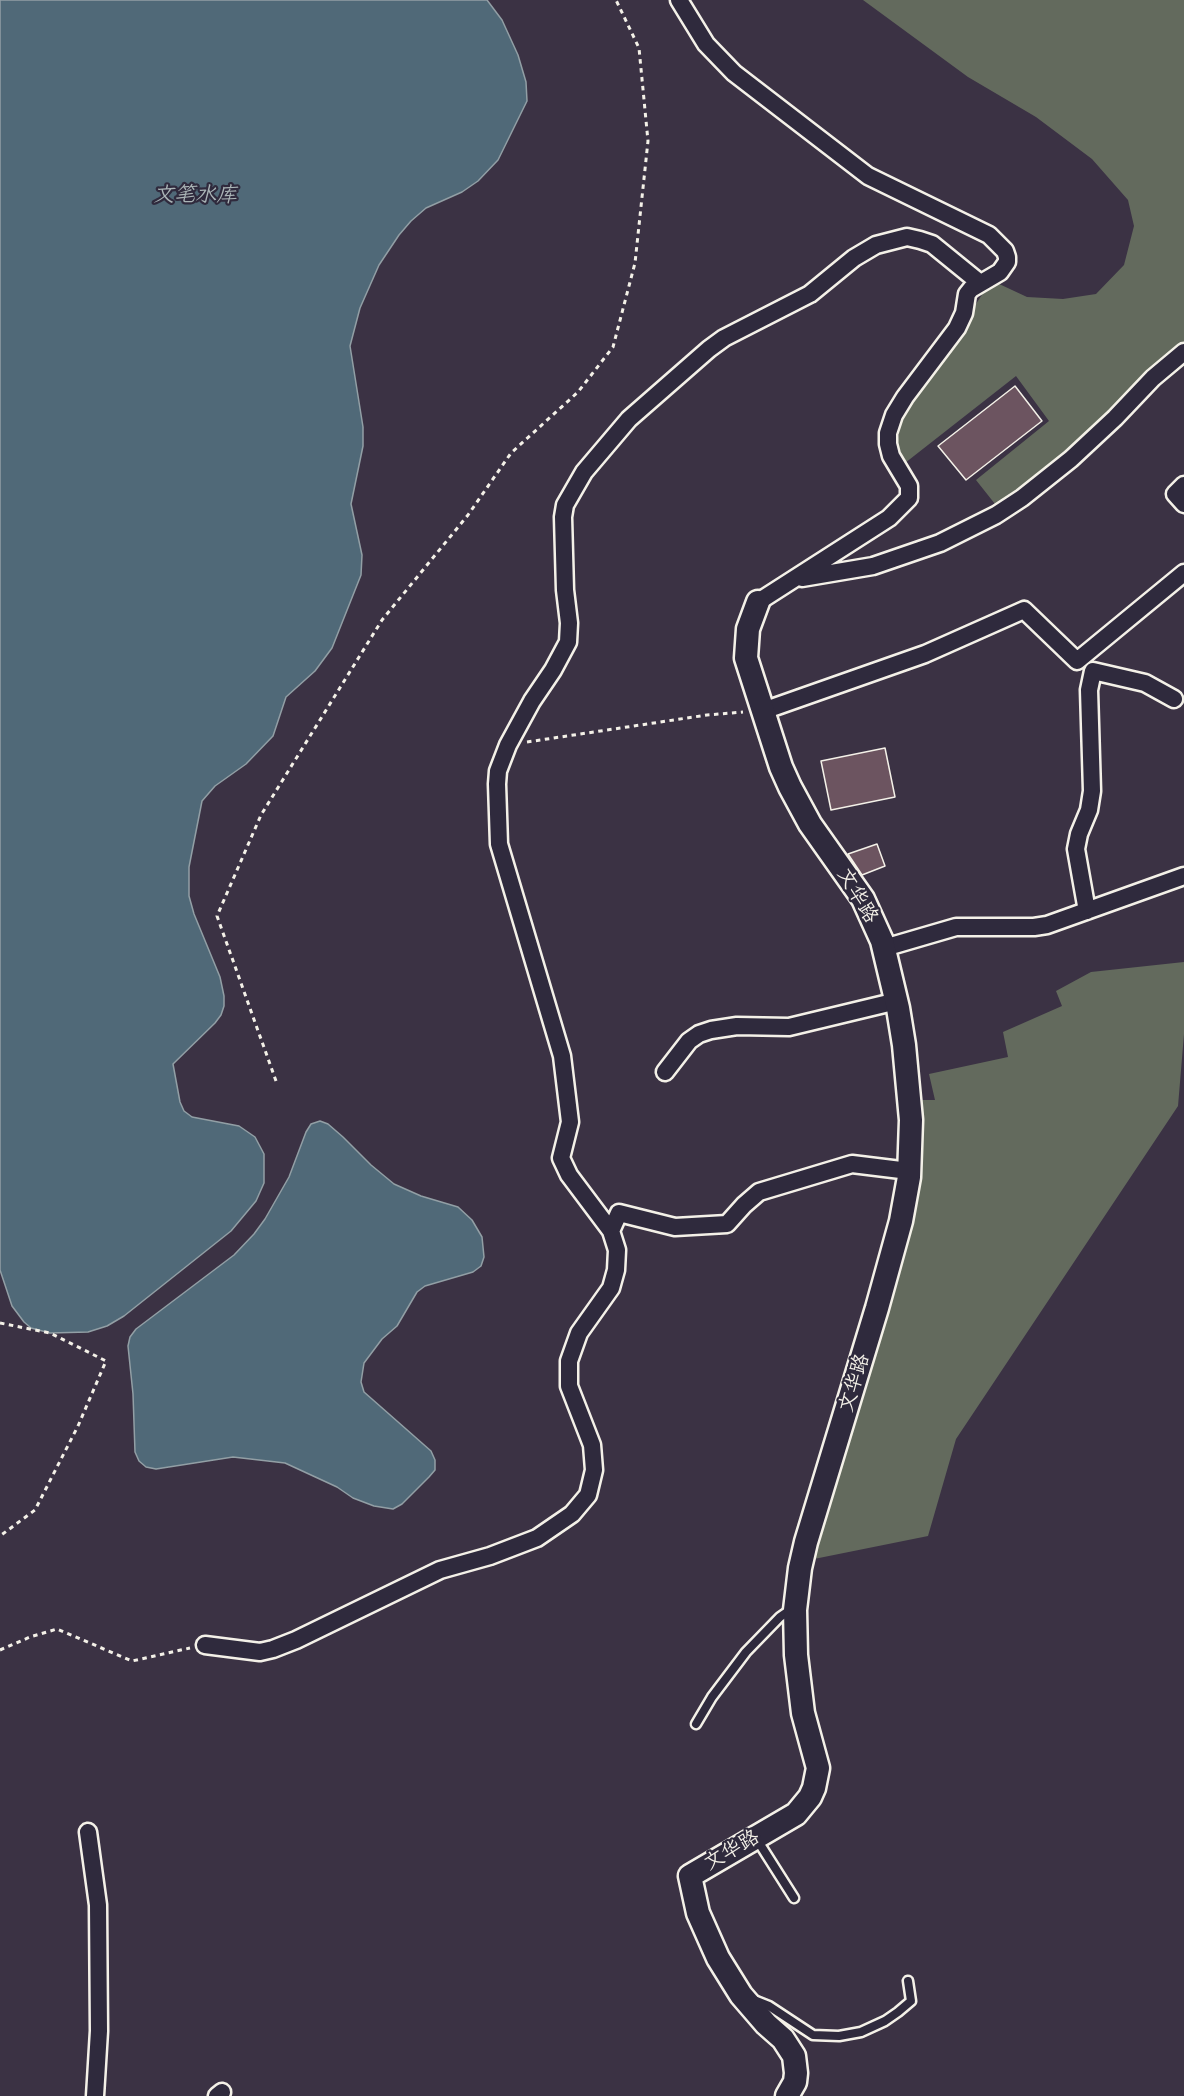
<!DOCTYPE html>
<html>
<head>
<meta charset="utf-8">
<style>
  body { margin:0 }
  canvas { display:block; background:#3b3244 }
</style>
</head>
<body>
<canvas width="1184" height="2096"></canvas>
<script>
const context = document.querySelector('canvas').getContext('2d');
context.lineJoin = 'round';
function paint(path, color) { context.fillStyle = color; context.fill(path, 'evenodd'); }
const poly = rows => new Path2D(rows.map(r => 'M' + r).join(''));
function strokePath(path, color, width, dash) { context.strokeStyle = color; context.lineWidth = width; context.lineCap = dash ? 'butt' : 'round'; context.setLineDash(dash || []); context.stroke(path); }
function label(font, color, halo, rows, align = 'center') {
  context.font = font + ' "Balsamiq Sans","LXGW WenKai TC",sans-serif'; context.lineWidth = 4.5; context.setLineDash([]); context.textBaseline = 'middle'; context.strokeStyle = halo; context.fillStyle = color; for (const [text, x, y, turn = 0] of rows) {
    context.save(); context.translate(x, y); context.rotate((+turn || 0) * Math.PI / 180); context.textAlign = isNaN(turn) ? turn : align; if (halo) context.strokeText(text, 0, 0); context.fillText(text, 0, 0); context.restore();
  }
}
paint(poly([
  [863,0,1184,0,1184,347,1053,467,995,504,976,480,1049,421,1016,376,905,463,897,445,901,419,966,330,974,307,985,290,997,283,1027,297,1063,299,1096,294,1124,265,1134,226,1128,200,1092,159,1036,117,968,77],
  [1184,962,1184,1034,1178,1106,956,1439,928,1536,814,1559,906,1232,922,1143,918,1100,935,1100,929,1074,1008,1057,1003,1032,1062,1006,1056,991,1091,972]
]), '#636a5d');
const water = poly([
  [0,0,487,0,502,20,518,55,526,82,527,101,498,160,478,181,462,192,426,208,411,221,399,235,379,265,360,308,350,346,363,427,363,446,351,504,362,555,361,575,332,648,315,671,286,697,273,736,246,764,215,786,202,801,189,867,189,896,194,914,220,977,224,996,224,1006,221,1015,215,1023,173,1064,180,1102,184,1111,192,1117,239,1126,255,1137,264,1154,264,1183,256,1201,231,1231,124,1316,107,1326,88,1332,50,1333,31,1328,24,1322,12,1306,0,1270,0,0],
  [320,1121,328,1124,343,1137,371,1165,394,1184,421,1196,458,1207,472,1220,482,1237,484,1257,481,1266,473,1272,425,1286,417,1292,397,1326,382,1339,364,1363,361,1382,364,1392,431,1451,435,1460,435,1470,429,1477,402,1504,393,1509,374,1506,353,1498,337,1487,285,1463,233,1457,156,1469,146,1467,139,1461,135,1452,133,1394,128,1346,130,1337,136,1329,234,1255,254,1234,265,1219,289,1177,306,1132,311,1124,320,1121]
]);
paint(water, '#506978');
strokePath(water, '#929fa5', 1.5);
const building = poly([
  [1015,386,1042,421,966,480,938,446,1015,386],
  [885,748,895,797,831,810,821,761,885,748],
  [877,844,885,866,862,875,848,854,877,844]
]);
paint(building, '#6c5460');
strokePath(building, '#f4f1e8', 1.5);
const lane = poly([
  [696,1724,712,1697,746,1652,780,1617,793,1608],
  [756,1838,794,1898],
  [754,2000,769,2006,813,2035,839,2036,861,2032,885,2021,898,2012,911,2001,908,1981]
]);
const street = poly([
  [679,0,706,44,734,73,868,176,989,235,1005,251,1007,257,1007,262,1000,272,971,289,967,294,964,313,957,328,905,397,894,415,888,433,888,444,891,456,909,486,909,498,889,518,758,602],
  [1184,485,1175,494,1184,504],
  [802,578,873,566,940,543,996,515,1022,498,1071,459,1115,418,1153,378,1184,352],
  [763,711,925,654,1024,610,1077,661,1184,573],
  [1087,911,1076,849,1079,834,1089,810,1092,791,1089,690,1093,671,1145,683,1174,699],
  [884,948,956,927,1034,927,1047,925,1184,876],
  [665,1072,689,1041,699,1034,711,1030,737,1026,789,1027,897,1001],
  [611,1231,619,1213,675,1227,727,1224,744,1205,759,1192,852,1164,909,1171],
  [205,1645,260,1652,273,1649,296,1640,440,1570,490,1556,537,1538,572,1514,588,1495,594,1470,592,1445,569,1386,569,1361,579,1333,611,1288,616,1270,617,1250,611,1231,569,1175,561,1158,570,1122,562,1056,499,844,497,784,498,771,508,745,532,701,553,670,568,642,569,623,565,590,563,517,565,505,584,472,629,419,709,349,724,338,810,294,854,258,876,245,907,237,920,240,932,244,980,283],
  [88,1832,98,1905,99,2031,95,2096],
  [217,2096,222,2092]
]);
const secondary = poly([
  [758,602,748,629,746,658,781,767,790,787,810,824,863,899,882,941,898,1008,904,1045,911,1120,909,1177,901,1221,877,1308,806,1542,800,1568,795,1610,796,1655,803,1713,818,1768,814,1788,810,1797,796,1814,690,1876,698,1913,718,1958,741,1995,766,2024,783,2039,794,2056,796,2073,795,2082,787,2096]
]);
strokePath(lane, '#f4f1e8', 13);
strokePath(street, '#f4f1e8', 21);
strokePath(secondary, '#f4f1e8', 27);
strokePath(poly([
  [527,742,707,715,743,712],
  [276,1081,217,916,261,815,382,620,468,515,511,453,578,392,613,347,635,263,648,141,639,48,616,0],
  [0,1323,50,1333,106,1361,78,1426,35,1510,0,1536],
  [0,1650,30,1637,57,1629,132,1661,190,1648]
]), '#f4f1e8', 3, [4.5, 4.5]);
strokePath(lane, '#2f2a3d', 8);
strokePath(street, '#2f2a3d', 16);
strokePath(secondary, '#2f2a3d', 22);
label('20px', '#f4f1e8', '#2f2a3d', [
  ["文华路",857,896,59],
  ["文华路",855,1383,-73],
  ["文华路",732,1851,-30]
]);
label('italic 21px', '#aab4b6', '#2f2a3d', [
  ["文笔水库",195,196]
]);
</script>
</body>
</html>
